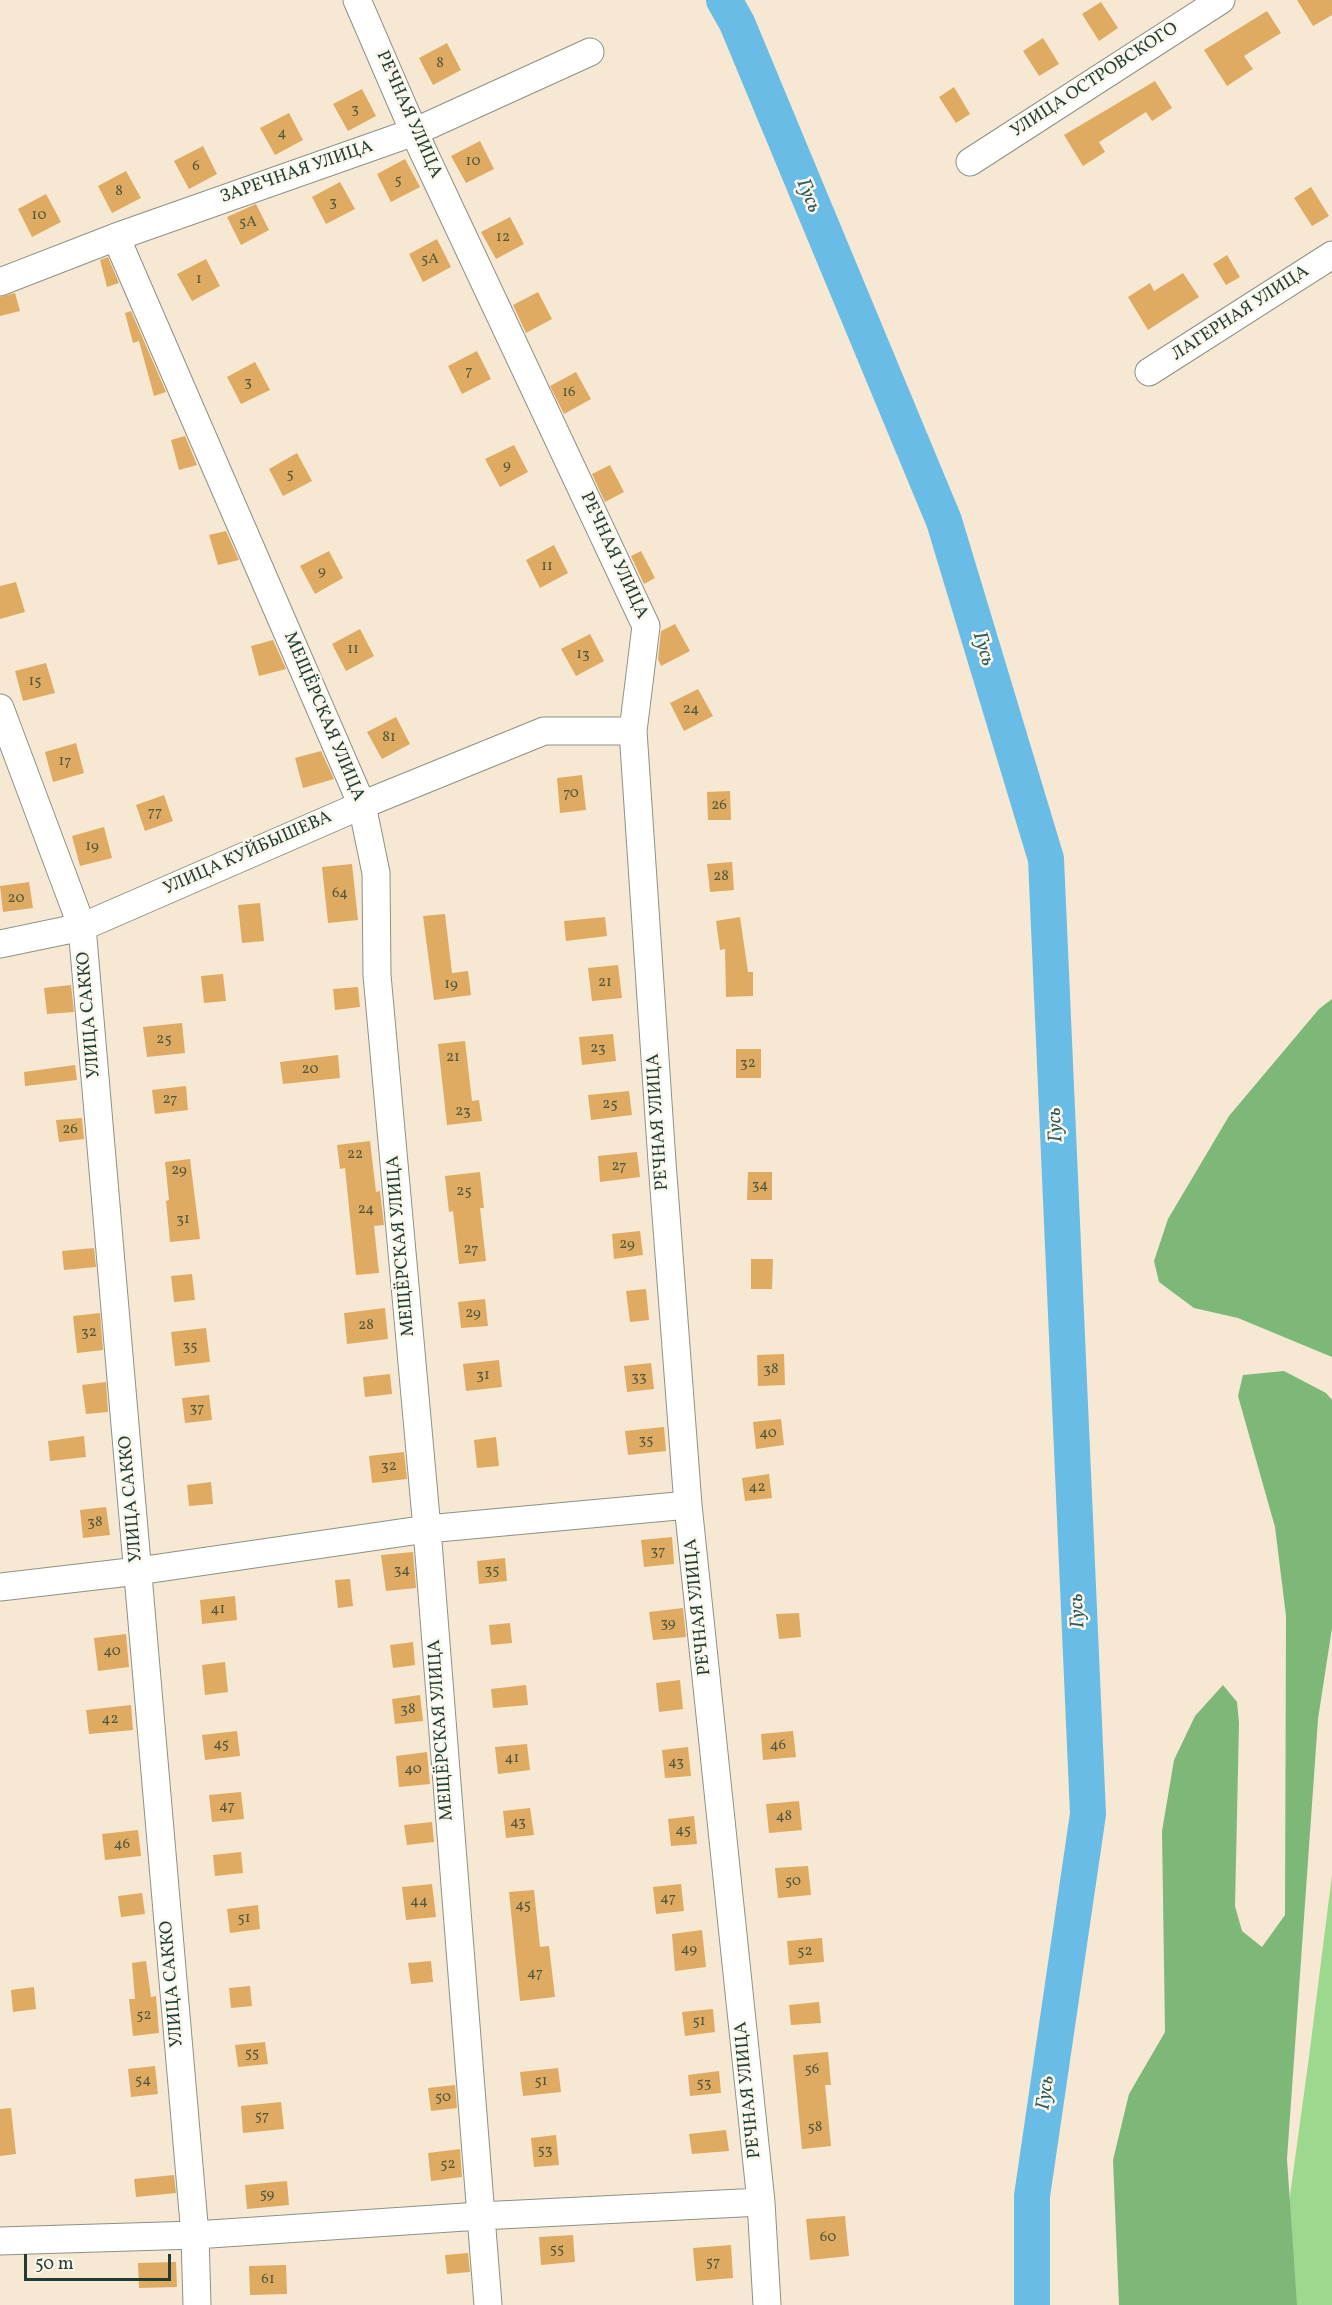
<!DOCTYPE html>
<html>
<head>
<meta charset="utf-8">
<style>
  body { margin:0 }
  #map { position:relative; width:1332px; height:2305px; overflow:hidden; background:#f7e8d3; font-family:Vollkorn,serif }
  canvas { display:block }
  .scale { position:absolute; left:24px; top:2254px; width:147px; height:27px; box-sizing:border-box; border:3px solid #1f3d34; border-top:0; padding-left:8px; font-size:18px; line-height:21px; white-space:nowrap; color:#1f3d34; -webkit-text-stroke:4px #fbf7ec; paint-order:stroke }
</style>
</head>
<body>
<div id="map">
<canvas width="1332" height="2305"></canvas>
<div class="scale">50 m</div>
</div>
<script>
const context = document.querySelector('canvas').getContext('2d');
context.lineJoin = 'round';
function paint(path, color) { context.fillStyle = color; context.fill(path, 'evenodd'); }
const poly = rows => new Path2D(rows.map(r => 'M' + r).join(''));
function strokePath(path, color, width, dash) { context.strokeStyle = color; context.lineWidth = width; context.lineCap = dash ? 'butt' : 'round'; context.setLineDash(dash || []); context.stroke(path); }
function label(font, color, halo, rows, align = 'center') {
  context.font = font + ' Vollkorn,serif'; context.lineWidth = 5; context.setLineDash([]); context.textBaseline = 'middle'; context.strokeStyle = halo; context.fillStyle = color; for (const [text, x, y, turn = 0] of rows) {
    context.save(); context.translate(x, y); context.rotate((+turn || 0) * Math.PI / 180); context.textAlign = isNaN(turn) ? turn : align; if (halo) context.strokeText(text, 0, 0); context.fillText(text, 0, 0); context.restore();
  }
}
paint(poly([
  [1332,1875,1332,2305,1275,2305,1309,2057]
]), '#9cd88d');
paint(poly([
  [1332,999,1332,1357,1238,1318,1194,1308,1159,1282,1154,1261,1168,1219,1229,1116,1319,1009],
  [1284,1371,1326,1393,1332,1400,1332,1628,1318,1719,1287,2159,1297,2305,1119,2305,1113,2160,1129,2094,1165,2032,1162,1831,1174,1760,1195,1716,1223,1685,1237,1702,1239,1723,1235,1906,1242,1931,1262,1947,1285,1915,1286,1616,1275,1527,1238,1396,1243,1375]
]), '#7db878');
strokePath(poly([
  [724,0,737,23,944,521,1046,859,1088,1814,1032,2196,1032,2305]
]), '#69bce5', 36);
paint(poly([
  [1297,0,1332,0,1332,15,1313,26],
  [1101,2,1118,28,1099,41,1082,14],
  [1267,11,1281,33,1244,56,1253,69,1227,86,1204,50],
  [1043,38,1059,64,1039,76,1023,51],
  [447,43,461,70,433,85,419,58],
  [1155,81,1172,108,1152,121,1146,112,1099,142,1105,152,1083,166,1064,135],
  [954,87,970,114,956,123,939,97],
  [362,89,376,116,348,131,333,104],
  [289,113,303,140,275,155,260,128],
  [480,141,494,169,466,183,451,156],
  [203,146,217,174,189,189,174,161],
  [405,159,420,187,391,202,377,174],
  [126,171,141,198,112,213,98,186],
  [340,182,355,209,326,224,312,197],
  [1311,187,1329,216,1312,226,1294,198],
  [46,194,61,222,32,237,18,209],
  [256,204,269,230,241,245,227,217],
  [510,217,524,244,496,259,481,232],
  [437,239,451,267,423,282,409,254],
  [1227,255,1240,277,1226,285,1213,264],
  [108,257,119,283,107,287,100,260],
  [206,259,220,286,192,301,177,274],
  [1183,273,1199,297,1148,330,1128,297,1150,283,1154,291],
  [538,292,552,319,526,333,513,305],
  [15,293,20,311,0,316,0,297],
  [131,311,166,392,154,396,139,341,133,343,125,313],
  [477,351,491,379,462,394,448,366],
  [255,362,270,390,241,404,227,377],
  [576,372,591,399,564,414,550,386],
  [185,436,197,465,179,470,171,440],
  [514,445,528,472,500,487,485,459],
  [297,453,312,481,283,496,269,469],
  [610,465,624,492,605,502,592,474],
  [226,531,239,560,218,565,209,535],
  [554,545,568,573,540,588,526,560],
  [329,551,343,578,315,594,300,566],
  [641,551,655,578,644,584,631,556],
  [16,582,25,612,0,619,0,586],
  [675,624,690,651,661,666,658,659,661,631],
  [360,629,374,656,346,671,332,644],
  [590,634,604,661,576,676,561,649],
  [273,640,286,669,259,676,251,646],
  [46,663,55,693,23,701,15,671],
  [698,689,713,716,684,731,670,703],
  [396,717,410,744,382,759,367,732],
  [76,743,84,773,53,782,45,752],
  [321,751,334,779,303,788,295,758],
  [582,775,586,810,560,813,557,778],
  [730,791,731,820,708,820,707,792],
  [164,795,173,821,145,831,136,805],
  [104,827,112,858,80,866,72,836],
  [732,862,734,890,710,892,707,864],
  [352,864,358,920,328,923,322,867],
  [29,882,33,908,3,912,0,886],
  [260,903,264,941,242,943,238,905],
  [445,914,452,973,468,971,471,995,434,1000,423,916],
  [605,917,607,936,566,941,564,921],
  [740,917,748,972,753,972,753,996,726,997,725,949,720,950,716,921],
  [618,965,622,998,592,1001,588,968],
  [223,974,226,1001,204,1003,201,976],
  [71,985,74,1012,47,1014,44,988],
  [358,987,360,1007,335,1010,333,989],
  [182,1023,185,1053,147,1057,143,1027],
  [613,1034,616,1061,582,1065,579,1037],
  [465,1041,472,1101,479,1100,482,1121,447,1125,438,1044],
  [736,1049,761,1049,761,1078,736,1078],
  [338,1055,340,1078,283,1084,280,1062],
  [75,1065,77,1080,25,1086,24,1072],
  [186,1086,188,1110,155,1114,152,1090],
  [629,1091,632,1115,591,1120,588,1095],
  [82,1118,84,1139,59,1142,56,1120],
  [370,1141,376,1192,380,1191,384,1225,374,1226,379,1273,356,1275,345,1168,340,1169,337,1145],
  [637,1152,640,1177,600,1182,598,1156],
  [190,1159,200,1239,170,1242,166,1201,169,1200,165,1162],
  [480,1172,484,1208,480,1208,486,1261,459,1264,453,1211,449,1212,445,1176],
  [748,1172,772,1172,772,1200,747,1200],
  [640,1231,643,1255,614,1259,612,1234],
  [94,1248,96,1267,64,1270,62,1251],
  [751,1259,773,1259,772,1289,751,1289],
  [192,1274,195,1300,174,1302,171,1276],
  [646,1289,649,1320,630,1322,626,1291],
  [485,1299,488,1326,461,1328,458,1302],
  [385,1308,388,1339,347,1344,344,1313],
  [100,1313,103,1350,77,1353,73,1316],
  [206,1328,210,1362,175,1366,171,1332],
  [784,1354,785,1385,758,1386,757,1355],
  [499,1360,502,1387,466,1391,463,1364],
  [651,1363,654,1389,627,1392,624,1366],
  [390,1374,392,1394,365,1397,363,1377],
  [106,1382,108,1412,86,1414,82,1385],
  [209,1395,212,1420,185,1423,182,1398],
  [781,1419,784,1445,756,1449,753,1422],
  [664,1427,666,1451,628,1455,625,1431],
  [84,1436,86,1457,50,1461,48,1441],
  [496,1437,499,1466,477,1468,474,1440],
  [404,1452,407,1479,372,1483,369,1456],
  [769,1474,772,1498,745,1501,742,1478],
  [211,1482,213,1504,189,1506,187,1485],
  [106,1507,110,1535,83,1538,80,1510],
  [672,1537,674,1564,644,1567,641,1540],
  [413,1552,416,1588,386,1591,381,1555],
  [505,1558,507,1581,479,1584,477,1561],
  [350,1579,353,1606,338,1608,335,1580],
  [235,1596,237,1620,202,1624,200,1600],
  [683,1608,686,1637,653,1640,649,1612],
  [799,1613,801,1637,779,1639,776,1614],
  [510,1623,512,1643,491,1645,489,1625],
  [126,1634,129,1667,98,1671,94,1638],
  [413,1642,415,1665,393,1668,390,1645],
  [225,1662,228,1692,205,1695,202,1665],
  [680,1680,683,1709,659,1712,656,1683],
  [526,1685,528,1705,493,1708,491,1689],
  [420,1695,423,1721,395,1724,392,1699],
  [131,1705,133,1730,89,1734,86,1710],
  [237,1731,240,1756,205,1760,202,1735],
  [793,1731,796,1757,763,1760,761,1734],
  [527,1744,530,1770,498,1774,495,1747],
  [688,1747,691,1776,665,1778,662,1750],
  [427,1752,430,1784,399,1787,396,1756],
  [241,1792,244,1819,212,1822,209,1795],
  [799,1801,802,1830,769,1833,766,1804],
  [530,1808,534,1835,506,1838,503,1811],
  [694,1816,697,1844,671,1846,668,1819],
  [432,1822,434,1842,407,1845,404,1825],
  [138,1830,141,1856,105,1860,102,1834],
  [241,1852,243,1873,215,1876,213,1855],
  [808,1866,811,1895,778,1898,775,1868],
  [432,1884,436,1917,406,1920,402,1887],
  [681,1884,684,1911,656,1914,653,1887],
  [534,1890,540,1947,549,1946,555,1997,520,2001,509,1892],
  [142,1893,145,1914,121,1917,118,1896],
  [258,1905,260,1929,230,1933,227,1909],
  [702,1930,706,1967,675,1971,672,1934],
  [822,1938,824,1962,789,1965,787,1941],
  [146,1961,151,1997,156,1996,159,2033,133,2036,129,1999,135,1999,132,1963],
  [431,1961,433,1982,411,1984,408,1963],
  [250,1986,252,2006,231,2008,229,1988],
  [34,1987,36,2009,13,2012,11,1990],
  [819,2002,821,2023,791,2025,789,2005],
  [713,2009,715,2032,685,2036,682,2012],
  [265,2042,268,2064,238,2067,235,2045],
  [828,2052,831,2085,825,2085,831,2146,802,2149,793,2055],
  [155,2066,158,2094,131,2097,128,2069],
  [558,2068,561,2092,523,2096,520,2072],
  [719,2071,721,2093,690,2096,688,2075],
  [455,2085,457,2108,431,2111,428,2088],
  [281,2102,284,2129,243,2133,241,2106],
  [11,2108,16,2154,0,2156,0,2109],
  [726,2130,729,2151,692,2154,689,2134],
  [556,2135,559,2165,534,2167,531,2138],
  [460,2149,462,2177,431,2181,428,2153],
  [174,2175,176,2193,136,2197,134,2179],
  [287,2181,289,2205,247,2209,245,2185],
  [845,2216,849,2256,810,2260,806,2219],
  [573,2235,575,2262,541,2265,539,2237],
  [731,2245,733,2278,696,2281,693,2248],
  [468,2253,470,2272,447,2274,445,2255],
  [176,2262,177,2287,139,2288,138,2263],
  [286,2265,287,2294,250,2295,249,2266]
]), '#dfaa61');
const minor = poly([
  [357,0,414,132,646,626,633,731,662,1162,688,1505,761,2202,767,2305],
  [970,162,1221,0],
  [116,237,362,805,376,873,377,975,427,1529,488,2305],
  [0,282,116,237,414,132,590,52],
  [1149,372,1332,255],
  [0,708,82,927,195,2235,197,2305],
  [0,944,82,927,362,805,544,731,633,731],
  [0,1587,138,1571,427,1529,688,1505],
  [0,2241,195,2235,480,2216,761,2202]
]);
strokePath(minor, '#8b9284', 29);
strokePath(minor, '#fff', 27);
label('15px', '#4f583f', null, [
  ["8",440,64],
  ["3",355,110],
  ["4",282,134],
  ["10",473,162],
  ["6",196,167],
  ["5",398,181],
  ["8",119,192],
  ["3",333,203],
  ["10",39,216],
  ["5А",248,223],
  ["12",503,238],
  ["5А",430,260],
  ["1",199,280],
  ["7",469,372],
  ["3",248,383],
  ["16",569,393],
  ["9",507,466],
  ["5",290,475],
  ["11",547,567],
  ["9",322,572],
  ["11",353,650],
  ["13",583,655],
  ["15",35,682],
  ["24",691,710],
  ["81",389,738],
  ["17",65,762],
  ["70",571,794],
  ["26",719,806],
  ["77",155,813],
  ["19",92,847],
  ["28",721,877],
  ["64",340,894],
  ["20",16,899],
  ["21",605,983],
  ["19",451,985],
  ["25",164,1040],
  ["23",598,1049],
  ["21",453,1058],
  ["32",748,1064],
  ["20",310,1070],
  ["27",170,1100],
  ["25",610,1105],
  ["23",463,1112],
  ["26",70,1130],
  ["22",355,1155],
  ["27",619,1167],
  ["29",179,1171],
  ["34",760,1186],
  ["25",464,1192],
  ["24",366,1210],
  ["31",183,1220],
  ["29",627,1245],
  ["27",471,1250],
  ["29",473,1314],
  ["28",366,1326],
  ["32",89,1333],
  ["35",190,1347],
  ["38",771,1370],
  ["31",483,1376],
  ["33",639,1378],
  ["37",197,1409],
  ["40",768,1434],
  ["35",646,1441],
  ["32",389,1467],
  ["42",757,1488],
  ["38",95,1523],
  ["37",658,1552],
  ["34",402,1571],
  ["35",492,1571],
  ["41",218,1610],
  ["39",668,1624],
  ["40",112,1652],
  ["38",408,1710],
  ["42",110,1720],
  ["45",221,1745],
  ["46",778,1746],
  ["41",512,1759],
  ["43",676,1763],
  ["40",413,1770],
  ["47",227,1807],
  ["48",784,1817],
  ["43",518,1823],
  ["45",683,1831],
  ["46",122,1845],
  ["50",793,1882],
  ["47",668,1899],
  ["44",419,1902],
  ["45",523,1906],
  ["51",244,1919],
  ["49",689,1950],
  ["52",805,1952],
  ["47",535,1974],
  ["52",144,2016],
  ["51",699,2022],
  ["55",252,2054],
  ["56",812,2070],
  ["54",143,2081],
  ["51",541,2082],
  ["53",704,2084],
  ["50",443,2098],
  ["57",262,2117],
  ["58",815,2128],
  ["53",545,2151],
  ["52",448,2165],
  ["59",267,2195],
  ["60",828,2238],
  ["55",557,2250],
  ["57",713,2263],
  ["61",268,2280]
]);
label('18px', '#1f3d34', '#fbf7ec', [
  ["УЛИЦА ОСТРОВСКОГО",1095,81,-33],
  ["РЕЧНАЯ УЛИЦА",408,115,66],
  ["ЗАРЕЧНАЯ УЛИЦА",297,173,-19],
  ["ЛАГЕРНАЯ УЛИЦА",1241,314,-33],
  ["РЕЧНАЯ УЛИЦА",613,556,65],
  ["МЕЩЁРСКАЯ УЛИЦА",323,717,67],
  ["УЛИЦА КУЙБЫШЕВА",248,854,-24],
  ["УЛИЦА САККО",90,1015,-95],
  ["РЕЧНАЯ УЛИЦА",659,1122,-94],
  ["МЕЩЁРСКАЯ УЛИЦА",402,1246,-95],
  ["УЛИЦА САККО",132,1499,-95],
  ["РЕЧНАЯ УЛИЦА",699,1607,-96],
  ["МЕЩЁРСКАЯ УЛИЦА",442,1730,-94],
  ["УЛИЦА САККО",173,1984,-95],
  ["РЕЧНАЯ УЛИЦА",749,2090,-96]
]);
label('italic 20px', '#325d60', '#fbf7ec', [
  ["Гусь",807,196,67],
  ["Гусь",982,649,73],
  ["Гусь",1057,1125,-93],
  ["Гусь",1079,1611,-93],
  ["Гусь",1047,2093,-82]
]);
</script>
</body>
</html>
